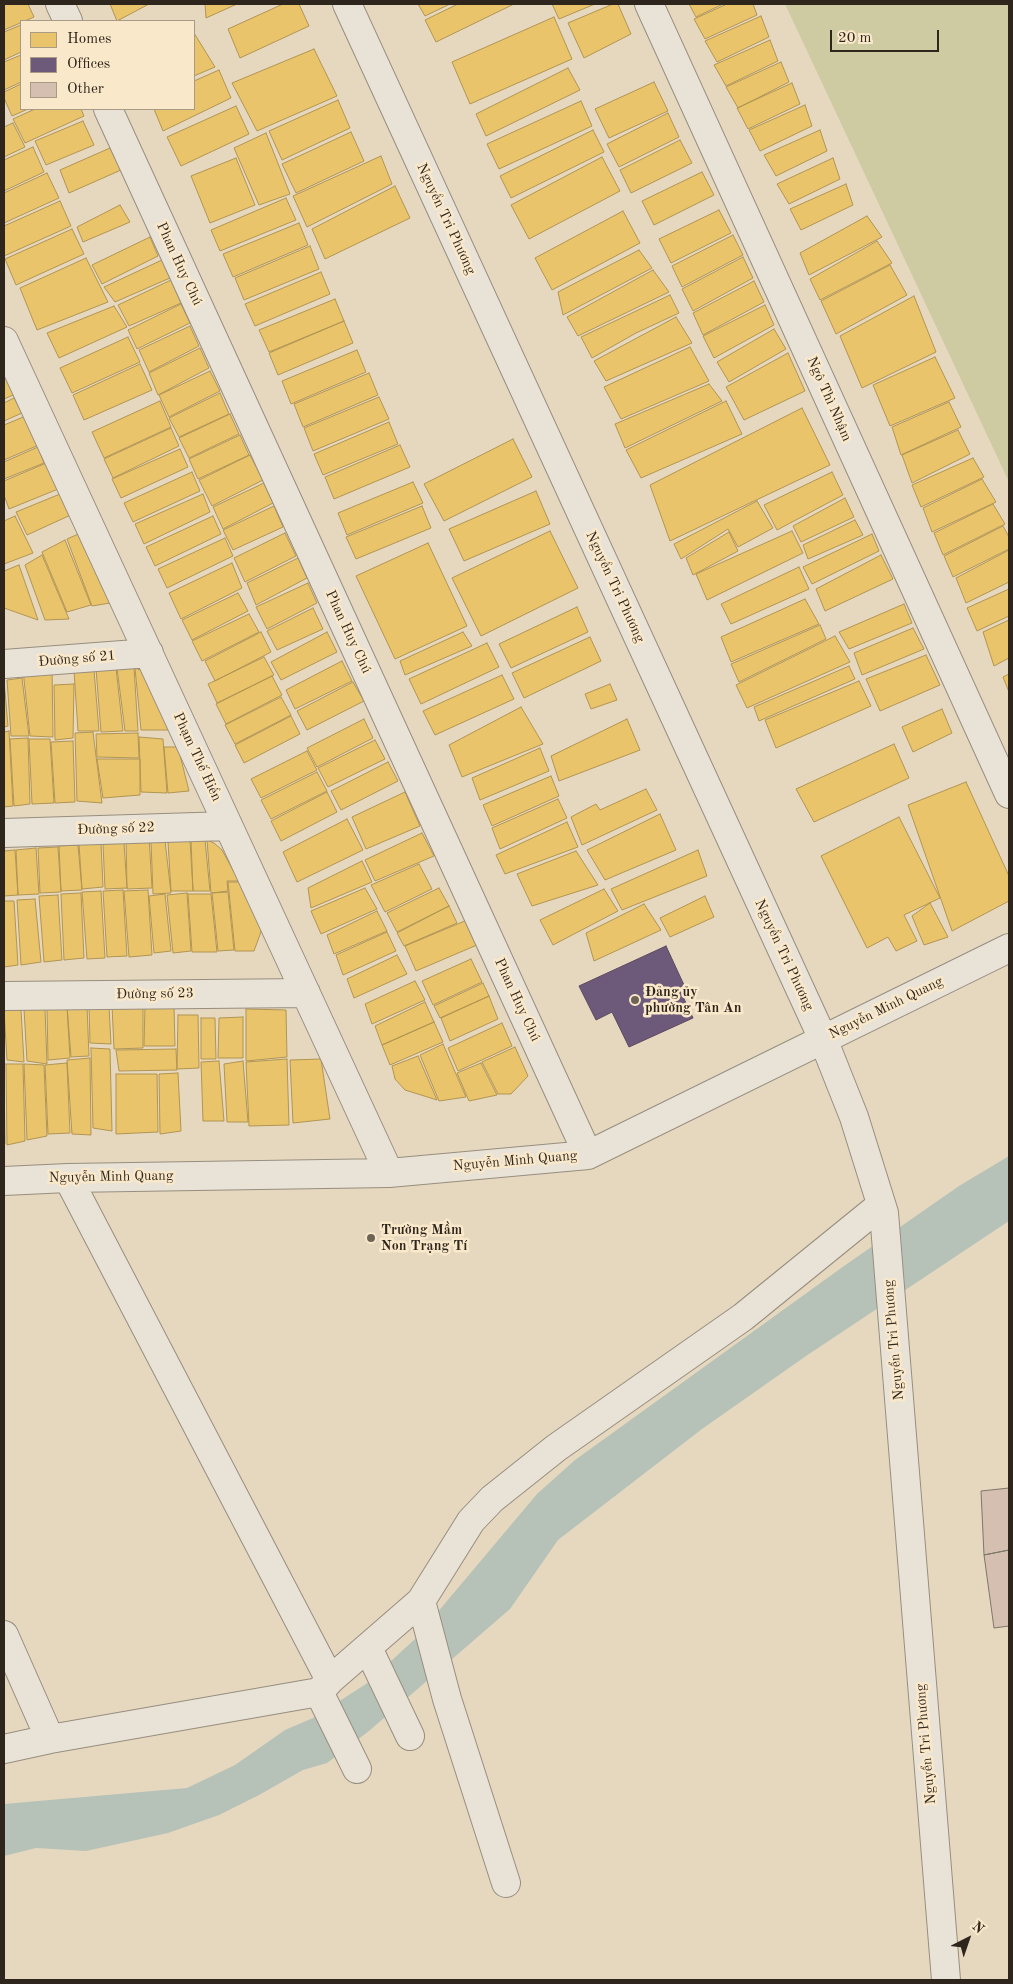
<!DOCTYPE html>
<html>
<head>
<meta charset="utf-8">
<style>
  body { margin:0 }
  #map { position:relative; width:1013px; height:1984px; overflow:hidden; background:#e6d8bf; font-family:"Old Standard TT",serif }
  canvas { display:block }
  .frame { position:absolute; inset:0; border:5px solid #2e251d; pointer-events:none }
  .legend { position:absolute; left:20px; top:20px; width:175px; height:90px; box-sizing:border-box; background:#fae8ca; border:1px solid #a89a85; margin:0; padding:6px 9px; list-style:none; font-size:15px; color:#2e251d }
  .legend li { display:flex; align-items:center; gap:10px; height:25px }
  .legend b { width:25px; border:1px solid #a89a85 }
  .north { position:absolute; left:943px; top:1914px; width:50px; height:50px; -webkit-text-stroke:4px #fae8ca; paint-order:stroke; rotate:41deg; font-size:14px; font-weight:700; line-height:20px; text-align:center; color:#2e251d }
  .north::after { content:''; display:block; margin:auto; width:18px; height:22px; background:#2e251d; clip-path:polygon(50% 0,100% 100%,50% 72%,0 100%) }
  .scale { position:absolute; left:830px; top:30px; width:109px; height:22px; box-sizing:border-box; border:2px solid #2e251d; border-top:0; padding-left:6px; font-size:15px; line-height:18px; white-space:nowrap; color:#2e251d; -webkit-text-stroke:4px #fae8ca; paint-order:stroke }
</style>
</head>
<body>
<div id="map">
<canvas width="1013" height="1984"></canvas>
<div class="frame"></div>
<ul class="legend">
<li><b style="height:14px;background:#e9c46a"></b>Homes</li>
<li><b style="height:14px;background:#6d597a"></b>Offices</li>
<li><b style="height:14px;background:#d4bfb1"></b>Other</li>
</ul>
<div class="north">N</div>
<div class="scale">20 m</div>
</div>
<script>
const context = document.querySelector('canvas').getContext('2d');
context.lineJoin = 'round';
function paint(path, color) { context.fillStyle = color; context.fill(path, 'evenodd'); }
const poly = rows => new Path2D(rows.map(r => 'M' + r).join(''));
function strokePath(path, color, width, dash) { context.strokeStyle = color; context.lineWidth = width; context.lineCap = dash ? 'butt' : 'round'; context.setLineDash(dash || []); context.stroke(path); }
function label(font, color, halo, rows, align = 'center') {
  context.font = font + ' "Old Standard TT",serif'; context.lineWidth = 5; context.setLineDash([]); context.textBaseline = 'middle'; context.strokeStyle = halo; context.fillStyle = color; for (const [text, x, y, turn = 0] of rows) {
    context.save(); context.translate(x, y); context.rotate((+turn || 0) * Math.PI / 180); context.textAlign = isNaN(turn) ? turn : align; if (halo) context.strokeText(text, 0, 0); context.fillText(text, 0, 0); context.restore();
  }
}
paint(poly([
  [785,4,1009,4,1009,482]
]), '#cecba3');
paint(poly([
  [1009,1156,1009,1221,806,1356,702,1429,558,1540,510,1609,369,1731,327,1763,303,1770,259,1795,219,1815,168,1833,86,1851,36,1848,4,1856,4,1804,187,1788,235,1765,285,1730,313,1718,366,1684,415,1639,537,1494,575,1460,844,1266,959,1186]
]), '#b6c2b8');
const homes = poly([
  [4,4,28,4,34,17,4,30,4,4],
  [110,4,149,4,117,21,110,4],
  [205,4,237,4,206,18,205,4],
  [283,4,299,4,309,26,240,58,228,29,283,4],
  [418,4,450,4,425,16,418,4],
  [458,4,514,4,436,42,425,20,458,4],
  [552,4,595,4,559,19,552,4],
  [613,4,618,4,631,34,584,58,568,23,613,4],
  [689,4,723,4,696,17,689,4],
  [727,4,753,4,757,15,705,39,694,19,727,4],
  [761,16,769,37,717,62,705,41,761,16],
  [554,17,572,59,470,104,452,62,554,17],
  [21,25,21,52,4,60,4,32,21,25],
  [194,33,215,67,194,76,194,33],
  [770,40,778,61,726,86,714,65,770,40],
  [314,49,337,96,257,131,232,83,314,49],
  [21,55,21,82,4,90,4,62,21,55],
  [781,62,789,82,738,108,726,87,781,62],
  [568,68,580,90,486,136,476,114,568,68],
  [219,70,231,98,163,131,154,109,194,109,194,81,219,70],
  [654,82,668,111,609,138,595,109,654,82],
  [792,83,800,104,748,129,737,108,792,83],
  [21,84,21,109,28,109,12,116,4,98,4,92,21,84],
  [338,100,350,128,282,160,269,131,338,100],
  [581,101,592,126,499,169,487,144,581,101],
  [805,105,812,126,760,151,749,130,805,105],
  [236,106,249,134,181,166,167,137,236,106],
  [35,109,81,109,84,116,25,143,13,119,35,109],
  [668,113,679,137,619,167,607,144,668,113],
  [83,121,94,145,46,165,35,141,83,121],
  [13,123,25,147,4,157,4,127,13,123],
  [593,130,604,152,511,198,500,176,593,130],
  [820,130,827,151,776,176,764,155,820,130],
  [351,132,364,161,296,193,282,164,351,132],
  [266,133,290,194,259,205,234,148,266,133],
  [680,140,692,163,631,193,620,170,680,140],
  [33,147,44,172,4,191,4,160,33,147],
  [110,148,121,170,69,193,60,170,110,148],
  [381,156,392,184,307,227,293,196,381,156],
  [602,157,620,191,529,239,511,205,602,157],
  [236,158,255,205,210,223,191,176,236,158],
  [833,158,840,179,789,204,777,184,833,158],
  [702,172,714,195,654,225,642,201,702,172],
  [47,173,59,198,4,223,4,193,47,173],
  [846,184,853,205,801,230,790,209,846,184],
  [395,186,410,218,325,259,312,229,395,186],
  [286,198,296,220,220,251,211,230,286,198],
  [60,201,71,226,4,256,4,226,60,201],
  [120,205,130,222,83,242,77,227,120,205],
  [719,210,731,233,671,263,659,239,719,210],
  [623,211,640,243,552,290,535,258,623,211],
  [867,216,882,237,809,275,800,253,867,216],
  [299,223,308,245,233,277,223,254,299,223],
  [72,229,84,254,16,285,5,259,72,229],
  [733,235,743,255,682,287,672,266,733,235],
  [150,237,158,256,102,284,92,265,150,237],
  [877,241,892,263,820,300,810,279,877,241],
  [310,246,319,269,244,300,235,278,310,246],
  [639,250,652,268,563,315,558,292,639,250],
  [743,257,753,278,693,311,682,289,743,257],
  [86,258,108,302,37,330,20,288,86,258],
  [162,260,170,278,115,302,104,287,162,260],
  [890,265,907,295,836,334,821,301,890,265],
  [653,270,669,292,578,336,567,317,653,270],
  [321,272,330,294,255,326,245,304,321,272],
  [171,280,181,303,129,326,118,305,171,280],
  [754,281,764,302,703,335,693,313,754,281],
  [670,295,679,313,636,333,592,358,581,337,670,295],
  [914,296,936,352,862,388,840,336,914,296],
  [335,299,344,321,269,352,259,330,335,299],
  [181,304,190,323,137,349,128,330,181,304],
  [765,305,774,325,714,358,703,336,765,305],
  [114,306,127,327,59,358,47,333,114,306],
  [676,317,692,343,606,381,594,361,676,317],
  [344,321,353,343,278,375,269,353,344,321],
  [190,326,199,346,149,372,139,350,190,326],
  [774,329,786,349,729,382,717,362,774,329],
  [128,337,140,362,72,393,60,368,128,337],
  [690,347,709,381,621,419,604,387,690,347],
  [200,348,209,368,158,395,149,373,200,348],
  [357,350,366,372,291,404,282,381,357,350],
  [788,353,805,391,744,420,726,387,788,353],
  [935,357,955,398,890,426,873,385,935,357],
  [140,364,152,390,84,420,73,395,140,364],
  [210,371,220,391,169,417,159,395,210,371],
  [8,372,18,393,4,399,4,374,8,372],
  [369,373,378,395,303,427,294,404,369,373],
  [709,384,722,401,625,448,615,424,709,384],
  [220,393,229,414,179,437,169,418,220,393],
  [379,397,389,419,313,451,304,428,379,397],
  [14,398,22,413,4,421,4,403,14,398],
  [160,401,171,427,104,458,92,432,160,401],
  [726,401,742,434,641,478,626,450,726,401],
  [949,402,961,427,901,455,892,427,949,402],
  [802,408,830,465,670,541,650,485,802,408],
  [230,414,239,434,189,458,179,438,230,414],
  [28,415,41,444,4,460,4,425,28,415],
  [389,422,398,444,323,475,314,454,389,422],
  [171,428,179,446,113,478,104,459,171,428],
  [958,430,970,454,912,483,902,455,958,430],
  [240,435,249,455,198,479,189,459,240,435],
  [513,439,532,477,444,521,424,484,513,439],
  [400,445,410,467,334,499,325,477,400,445],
  [38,447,44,463,4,479,4,462,38,447],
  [180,449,188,467,121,498,112,479,180,449],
  [250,455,263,480,212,506,199,480,250,455],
  [973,458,984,477,921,507,912,485,973,458],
  [51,461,63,487,9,509,4,495,4,481,51,461],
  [192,472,200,491,133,522,124,503,192,472],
  [832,472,843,495,777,530,764,505,832,472],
  [982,479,996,502,932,532,923,508,982,479],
  [413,482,423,503,347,535,338,513,413,482],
  [264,483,273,503,223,529,213,507,264,483],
  [536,491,550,524,464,561,449,529,536,491],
  [65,492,75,513,27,535,16,512,65,492],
  [203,494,210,512,144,544,135,524,203,494],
  [845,498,854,517,801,542,793,526,845,498],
  [757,501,773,528,738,547,728,529,681,559,674,544,757,501],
  [993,504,1005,524,943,555,934,533,993,504],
  [274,506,283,527,233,550,223,530,274,506],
  [422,506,431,528,356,559,346,537,422,506],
  [15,516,33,553,4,564,4,521,15,516],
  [213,516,221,534,155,566,146,547,213,516],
  [855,520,863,535,808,559,803,545,855,520],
  [1003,526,1009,537,1009,549,953,577,944,556,1003,526],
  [550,531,578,588,481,636,452,578,550,531],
  [792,531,803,553,707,600,696,574,792,531],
  [83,532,116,602,92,606,67,539,83,532],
  [729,532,738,551,693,575,686,558,729,532],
  [285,533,296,556,245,582,234,558,285,533],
  [872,534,879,551,812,584,803,567,872,534],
  [225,538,233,556,167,588,158,569,225,538],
  [65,540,91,605,67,612,42,552,65,540],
  [428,543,467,626,395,659,356,576,428,543],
  [1009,550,1009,582,966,603,956,578,1009,550],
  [42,555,69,619,45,620,25,565,42,555],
  [881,555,893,579,825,611,816,589,881,555],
  [298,558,307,578,256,605,247,583,298,558],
  [232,563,242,588,181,619,169,593,232,563],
  [19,565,38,620,4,608,4,571,19,565],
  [799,567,809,589,731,624,721,604,799,567],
  [308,583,317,603,267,629,256,607,308,583],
  [1009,589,1009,616,977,631,967,608,1009,589],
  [238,593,248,611,192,640,182,620,238,593],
  [805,599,819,624,731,662,721,637,805,599],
  [904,604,912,623,849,649,839,632,904,604],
  [577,607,588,632,511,668,499,644,577,607],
  [313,608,323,629,277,650,267,631,313,608],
  [249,614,259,632,202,661,192,641,249,614],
  [1009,620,1009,658,994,666,983,632,1009,620],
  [820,625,826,639,739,682,731,664,820,625],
  [913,628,924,649,862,675,854,653,913,628],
  [261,632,271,652,215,681,205,661,261,632],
  [327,632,337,652,281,680,271,662,327,632],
  [463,632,472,646,405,675,400,661,463,632],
  [835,636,850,662,747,708,736,685,835,636],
  [590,637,601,661,524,698,512,673,590,637],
  [487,643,499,667,421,704,409,679,487,643],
  [926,655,940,685,880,711,866,679,926,655],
  [264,657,274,675,217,703,208,684,264,657],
  [342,661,352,681,295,709,286,690,342,661],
  [849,666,855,679,759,721,754,707,849,666],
  [134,667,138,731,125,731,117,668,134,667],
  [52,668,53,737,30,736,23,670,52,668],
  [116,668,123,731,101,732,96,669,116,668],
  [135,668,151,674,176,730,141,730,135,668],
  [94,670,99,731,78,731,74,671,94,670],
  [1009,674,1009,692,1003,677,1009,674],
  [502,675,514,699,435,735,423,711,502,675],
  [272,676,282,695,226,724,216,704,272,676],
  [22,678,29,736,11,736,7,680,22,678],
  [4,680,8,726,4,727,4,680],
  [859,681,871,706,776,748,765,720,859,681],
  [353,682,364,701,307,730,297,711,353,682],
  [74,684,73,738,55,740,54,685,74,684],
  [610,684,617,700,591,709,585,694,610,684],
  [281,697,291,715,235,744,225,725,281,697],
  [521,707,543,744,462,777,449,745,521,707],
  [942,709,952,733,913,752,902,727,942,709],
  [291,716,300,734,244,763,235,745,291,716],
  [364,719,373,738,317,767,307,748,364,719],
  [627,719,640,750,559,781,551,756,627,719],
  [9,731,13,806,4,807,4,732,9,731],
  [93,732,102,803,77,801,75,733,93,732],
  [138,733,139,758,97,757,96,734,138,733],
  [139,737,163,739,167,793,141,792,139,737],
  [28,738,30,804,14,806,10,739,28,738],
  [29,739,50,739,54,803,32,804,29,739],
  [375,740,385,759,328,787,318,768,375,740],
  [73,741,75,802,55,803,51,742,73,741],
  [894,744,909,778,814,822,796,789,894,744],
  [164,747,178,747,189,791,168,793,164,747],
  [540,748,549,771,480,800,472,778,540,748],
  [307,751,317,770,261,798,251,779,307,751],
  [97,759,140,759,140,795,103,798,97,759],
  [388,762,398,781,341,810,331,791,388,762],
  [317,772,327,791,271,819,261,800,317,772],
  [551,776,559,796,492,826,483,805,551,776],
  [966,782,1009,876,1009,901,952,931,908,805,966,782],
  [646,789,657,810,582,845,571,817,596,804,600,810,646,789],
  [327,792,337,812,281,841,271,821,327,792],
  [405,792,420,826,366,849,352,817,405,792],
  [558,799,567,818,500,849,492,828,558,799],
  [660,814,676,850,605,880,587,850,660,814],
  [899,817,940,898,904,915,917,941,896,951,888,937,867,948,821,856,899,817],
  [347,819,363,850,297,882,283,852,347,819],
  [567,822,578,847,505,874,496,855,567,822],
  [422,833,434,856,375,881,365,860,422,833],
  [149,835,152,888,127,889,126,837,149,835],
  [190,840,193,891,171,891,168,842,190,840],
  [191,840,205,840,210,891,193,891,191,840],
  [207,840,214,843,222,850,239,881,227,881,228,891,211,893,207,840],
  [151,841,165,841,171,893,153,894,151,841],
  [101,843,103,887,82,889,79,844,101,843],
  [124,843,127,888,105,889,103,844,124,843],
  [78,845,82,890,61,891,59,846,78,845],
  [58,847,61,892,40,893,38,848,58,847],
  [36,848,39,894,18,895,16,850,36,848],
  [15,850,18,895,4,896,4,851,15,850],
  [698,850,707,876,622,910,611,889,698,850],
  [576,851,598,885,532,906,517,874,576,851],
  [362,861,372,882,311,908,308,888,362,861],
  [419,864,432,889,385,912,371,885,419,864],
  [228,882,239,882,262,929,254,951,235,951,228,882],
  [365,888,377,909,321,934,311,911,365,888],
  [439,888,449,906,397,932,387,913,439,888],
  [604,889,618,911,553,945,540,920,604,889],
  [123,890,127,956,107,957,103,891,123,890],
  [148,890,152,955,129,957,124,891,148,890],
  [101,891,105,958,87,959,82,892,101,891],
  [228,892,234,950,218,951,212,893,228,892],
  [81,893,84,958,64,960,61,894,81,893],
  [187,893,191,951,173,953,167,895,187,893],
  [165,894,171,951,154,953,149,896,165,894],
  [188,894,211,894,217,952,192,952,188,894],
  [58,895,62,960,44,962,39,896,58,895],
  [705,896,714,917,670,937,660,918,705,896],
  [35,899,41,962,21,965,17,900,35,899],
  [4,901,14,901,18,965,4,967,4,901],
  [930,903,948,937,924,945,912,916,930,903],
  [644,904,661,930,594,961,586,933,644,904],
  [449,906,457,923,404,946,397,933,449,906],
  [377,911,387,931,334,954,327,935,377,911],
  [467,920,477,945,416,971,405,946,467,920],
  [387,932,396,951,343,975,336,955,387,932],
  [397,955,407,974,354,998,347,979,397,955],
  [471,959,482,982,433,1005,422,981,471,959],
  [415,981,425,1000,372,1024,365,1004,415,981],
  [483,983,489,996,440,1018,434,1006,483,983],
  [489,996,498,1019,450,1041,441,1018,489,996],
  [425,1002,434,1022,382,1045,375,1026,425,1002],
  [89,1005,109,1006,111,1044,90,1043,89,1005],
  [112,1005,143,1005,143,1048,114,1049,112,1005],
  [67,1006,87,1006,89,1056,71,1057,67,1006],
  [145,1006,174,1006,175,1046,144,1046,145,1006],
  [47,1007,67,1007,70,1058,48,1060,47,1007],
  [24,1009,45,1009,47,1064,27,1061,24,1009],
  [246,1009,286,1010,287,1057,246,1061,246,1009],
  [4,1010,21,1010,24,1062,7,1060,4,1010],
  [178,1015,198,1015,199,1068,177,1069,178,1015],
  [243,1017,243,1058,218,1058,219,1018,243,1017],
  [201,1018,215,1018,216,1059,201,1059,201,1018],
  [434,1022,443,1042,390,1065,382,1045,434,1022],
  [502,1023,512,1046,458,1071,448,1048,502,1023],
  [443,1044,466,1097,439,1101,420,1055,443,1044],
  [515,1047,528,1076,511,1094,498,1094,482,1062,515,1047],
  [91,1048,110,1049,112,1131,93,1128,91,1048],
  [176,1049,177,1070,119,1071,116,1050,176,1049],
  [418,1056,437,1100,405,1090,395,1079,392,1066,418,1056],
  [90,1058,91,1135,72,1134,67,1060,90,1058],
  [287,1059,289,1125,249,1126,246,1062,287,1059],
  [321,1059,330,1119,293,1123,290,1060,321,1059],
  [219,1061,224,1121,203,1121,201,1062,219,1061],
  [243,1061,248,1122,227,1122,224,1064,243,1061],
  [67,1063,70,1133,48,1134,45,1065,67,1063],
  [481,1063,497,1095,469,1101,457,1073,481,1063],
  [6,1064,23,1064,25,1141,7,1145,6,1064],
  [24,1064,44,1065,47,1136,27,1140,24,1064],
  [178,1073,181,1131,160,1134,159,1074,178,1073],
  [116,1074,157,1074,158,1132,116,1134,116,1074],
  [4,1077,5,1144,4,1144,4,1077]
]);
paint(homes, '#e9c46a');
strokePath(homes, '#b19453', 1);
const offices = poly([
  [666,946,684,985,679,988,693,1018,629,1047,612,1012,596,1020,579,986,666,946]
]);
paint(offices, '#6d597a');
strokePath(offices, '#5a495e', 1);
const building = poly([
  [1009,1488,1009,1550,984,1555,981,1491,1009,1488],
  [1009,1550,1009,1626,994,1628,984,1555,1009,1550]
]);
paint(building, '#d4bfb1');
strokePath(building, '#7e7669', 1);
const minor = poly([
  [60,4,68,21],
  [347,4,823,1039,854,1117,884,1213,946,1980],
  [649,4,1009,794],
  [108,109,588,1155],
  [4,341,389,1173],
  [4,664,149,653],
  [4,833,228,826],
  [4,996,306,993],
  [68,1178,330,1680],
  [4,1181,68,1178,389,1173,588,1155,1009,948],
  [421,1601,471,1521,492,1499,556,1448,743,1317,881,1205],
  [4,1635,50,1739],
  [368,1648,410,1736],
  [319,1692,357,1769],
  [4,1749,50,1739,319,1692,330,1680,421,1601,447,1699,506,1883]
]);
strokePath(minor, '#978e7f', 30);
strokePath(minor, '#e9e2d6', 28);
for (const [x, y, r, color] of [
  [635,1000,5,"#6e6456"],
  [371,1238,5,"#6e6456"]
]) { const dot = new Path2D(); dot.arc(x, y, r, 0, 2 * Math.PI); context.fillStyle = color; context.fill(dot); strokePath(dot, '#fae8ca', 2); }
label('14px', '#2e251d', '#fae8ca', [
  ["Nguyển Tri Phương",446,219,65],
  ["Phan Huy Chú",179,264,65],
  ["Ngô Thì Nhậm",829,399,66],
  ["Nguyển Tri Phương",615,587,65],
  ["Phan Huy Chú",348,632,65],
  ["Đường số 21",77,659,-5],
  ["Phạm Thế Hiển",197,757,65],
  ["Đường số 22",116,829,-2],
  ["Nguyển Tri Phương",784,955,65],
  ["Đường số 23",155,994,-1],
  ["Phan Huy Chú",517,1000,65],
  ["Nguyễn Minh Quang",886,1008,-26],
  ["Nguyễn Minh Quang",515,1161,-5],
  ["Nguyễn Minh Quang",111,1177,-1],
  ["Nguyển Tri Phương",894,1340,-95],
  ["Nguyển Tri Phương",926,1744,-95]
]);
label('bold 14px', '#2e251d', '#fae8ca', [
  ["Đảng ủy",645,992],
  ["phường Tân An",645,1008],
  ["Trường Mầm",381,1230],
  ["Non Trạng Tí",381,1246]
], 'left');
</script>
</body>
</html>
